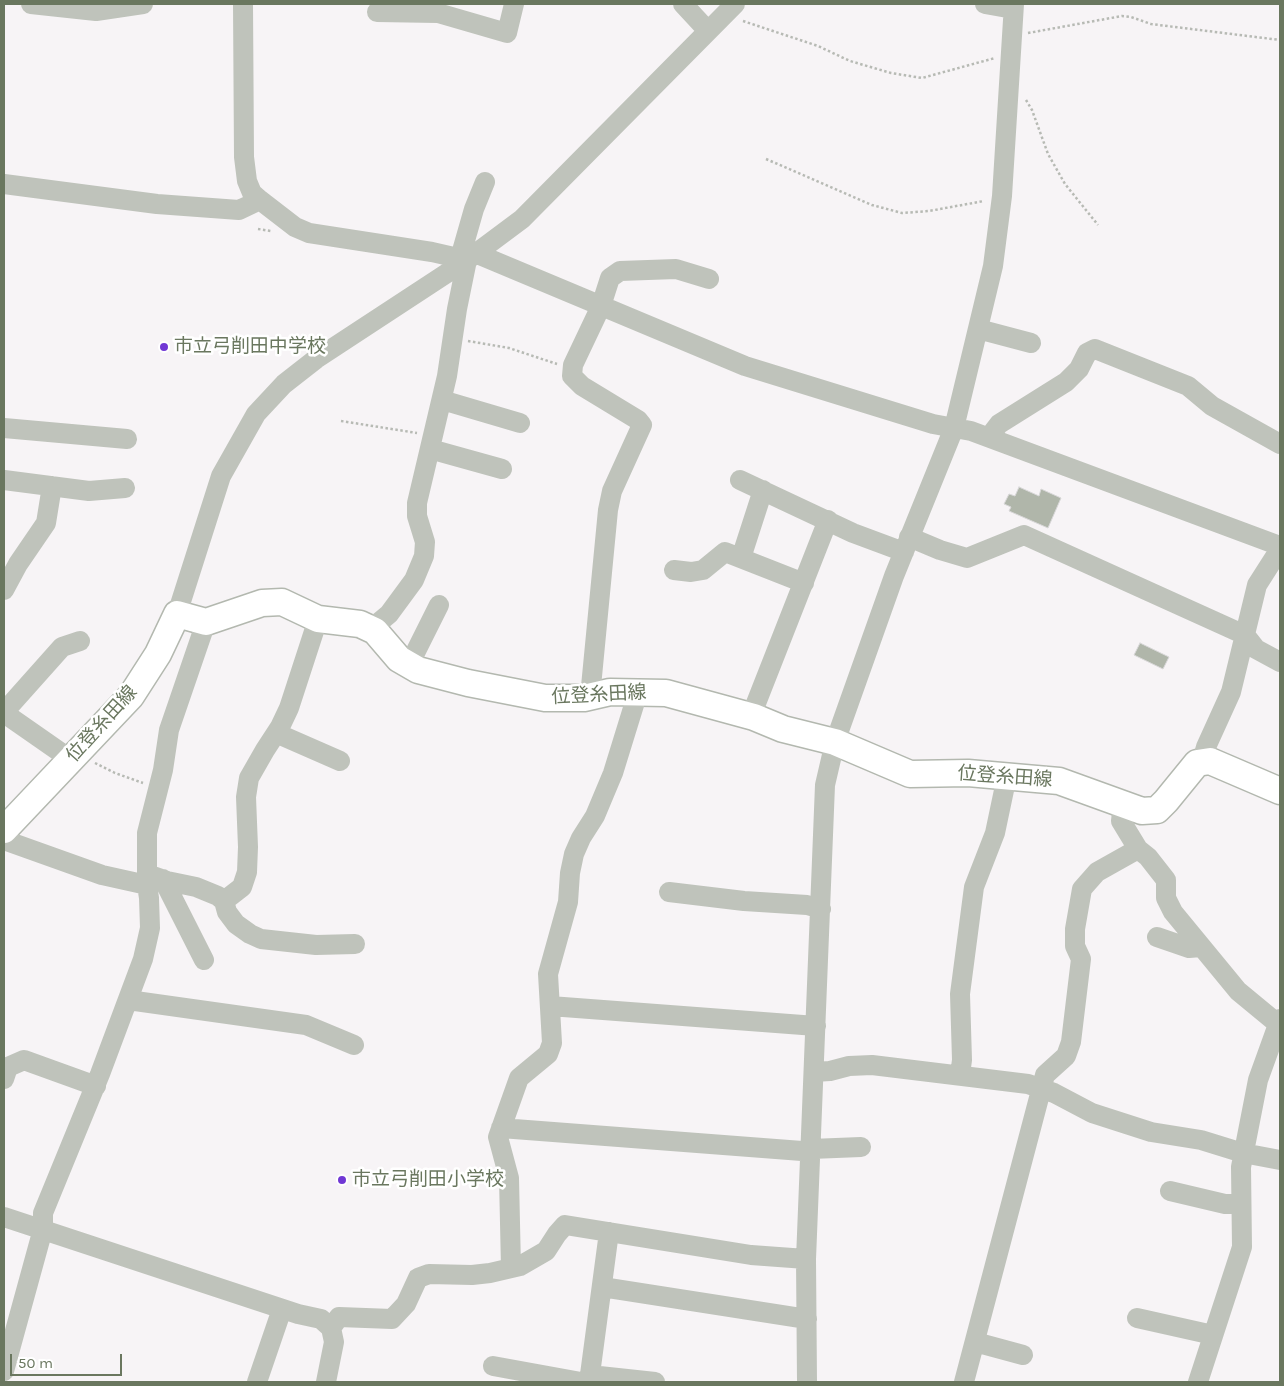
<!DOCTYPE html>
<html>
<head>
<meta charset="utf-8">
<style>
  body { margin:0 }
  #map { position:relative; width:1284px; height:1386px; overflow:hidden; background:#f7f4f6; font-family:Karla,sans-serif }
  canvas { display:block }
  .frame { position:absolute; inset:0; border:5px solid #6a775f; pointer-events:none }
  .scale { position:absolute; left:10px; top:1354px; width:112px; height:22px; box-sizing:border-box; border:2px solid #6a775f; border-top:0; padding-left:6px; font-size:15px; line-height:18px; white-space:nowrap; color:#6a775f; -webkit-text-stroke:4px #fff; paint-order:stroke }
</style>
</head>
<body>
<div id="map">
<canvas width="1284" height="1386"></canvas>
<div class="frame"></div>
<div class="scale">50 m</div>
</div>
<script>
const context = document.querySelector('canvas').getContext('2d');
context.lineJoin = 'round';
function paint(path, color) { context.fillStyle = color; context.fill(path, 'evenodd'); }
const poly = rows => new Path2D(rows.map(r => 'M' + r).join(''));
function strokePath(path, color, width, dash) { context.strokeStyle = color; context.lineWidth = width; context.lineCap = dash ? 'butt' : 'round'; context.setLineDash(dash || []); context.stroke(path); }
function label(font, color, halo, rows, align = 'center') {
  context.font = font + ' Karla,"Noto Sans JP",sans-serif'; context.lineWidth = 5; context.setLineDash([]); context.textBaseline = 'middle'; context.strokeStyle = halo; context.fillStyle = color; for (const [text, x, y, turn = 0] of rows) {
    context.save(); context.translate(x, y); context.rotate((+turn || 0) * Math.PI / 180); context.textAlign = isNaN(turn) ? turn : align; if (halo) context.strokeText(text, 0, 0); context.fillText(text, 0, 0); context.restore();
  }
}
const building = poly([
  [1019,487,1039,496,1041,489,1061,498,1048,528,1009,511,1011,507,1004,504,1009,494,1015,496,1019,487],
  [1140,643,1169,657,1163,669,1134,655,1140,643]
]);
paint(building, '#b0b6aa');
strokePath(building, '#d8d7d8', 1);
const major = poly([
  [4,830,131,696,158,654,177,614,206,622,262,603,282,602,318,619,360,624,375,631,399,659,418,670,468,683,545,698,584,698,610,692,666,693,754,717,783,729,835,742,910,774,968,773,1059,781,1142,811,1157,810,1166,801,1197,763,1210,761,1280,791]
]);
strokePath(major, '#b3b8af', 29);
strokePath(poly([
  [743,21,818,46,850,61,891,73,922,78,995,58],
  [1028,33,1122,16,1131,17,1151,24,1280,40],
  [1026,100,1032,110,1048,154,1065,184,1098,225],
  [766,159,872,205,902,213,929,211,984,201],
  [258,229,271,231],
  [468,341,509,348,557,364],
  [341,421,417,433],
  [95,763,115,773,143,783]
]), '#b7bab4', 2.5, [2.5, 2.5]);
strokePath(poly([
  [31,4,96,11,143,4],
  [243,4,244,157,247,181,252,193,260,200,295,227,309,233,432,252,467,260],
  [683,4,708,31],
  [985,4,1013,9],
  [377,12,438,13,507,33,514,4],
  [4,184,157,204,239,210,260,200],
  [475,253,745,366,933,424,971,431,1280,546],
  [460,258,474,209,485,182],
  [978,329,1031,343],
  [442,400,520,423],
  [4,428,127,439],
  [989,437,999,424,1066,382,1079,369,1087,353,1095,349,1188,386,1212,406,1280,444],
  [430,449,502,469],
  [4,480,89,491,125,488],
  [740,480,853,533,904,552],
  [909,537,940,550,967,558,1024,535,1245,635,1256,649,1280,662],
  [741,558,763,490],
  [674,570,691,572,703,570,725,552,804,583],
  [4,590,18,564,46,523,52,486],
  [177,614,221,476,256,414,284,384,316,359,467,260,522,219,735,4],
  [371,629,389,614,414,580,424,556,425,542,417,516,417,503,447,376,457,309,467,260],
  [409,665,439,605],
  [590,697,608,510,612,491,642,425,638,420,582,386,572,376,573,365,601,306,610,278,620,271,676,269,709,279],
  [4,712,62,647,80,641],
  [4,713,70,759],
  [751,716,828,520],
  [276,733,340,761],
  [1202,761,1206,747,1231,692,1257,585,1280,549],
  [1123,804,1121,821,1138,849,1148,857,1166,880,1166,898,1173,912,1238,991,1278,1024],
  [4,840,102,875,147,885],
  [147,874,167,881,196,887,218,896,224,901,242,887,247,872,248,847,246,797,249,778,265,750,280,727,289,708,318,619],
  [163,879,204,960],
  [669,892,744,901,807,905,821,909],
  [224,901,227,912,236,924,250,934,261,939,316,945,355,944],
  [1157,937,1189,948,1201,947],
  [128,1000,306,1025,354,1045],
  [550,1006,816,1026],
  [814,1072,830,1071,849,1066,872,1065,1028,1084,1054,1093,1092,1113,1151,1132,1201,1140,1243,1153,1280,1160],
  [960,1075,962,1060,960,994,974,887,995,833,1007,776],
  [4,1079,8,1067,24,1060,96,1086],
  [501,1128,802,1151,811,1149,861,1147],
  [1170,1191,1225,1204,1241,1204],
  [4,1217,298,1314,321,1319,331,1328,334,1342,326,1382],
  [511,1268,509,1178,498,1137,519,1078,548,1054,552,1043,548,974,568,902,570,873,574,854,581,838,595,816,613,773,638,692],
  [602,1287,807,1319],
  [1137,1318,1213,1335],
  [331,1328,339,1317,392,1319,406,1304,418,1278,429,1274,472,1275,490,1273,520,1266,546,1251,557,1234,565,1225,751,1255,806,1259],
  [975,1342,1023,1355],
  [493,1366,581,1382],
  [4,1371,43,1229,43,1213,100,1074,143,959,150,928,149,898,147,885,147,833,163,770,169,730,206,622],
  [590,1375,655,1382],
  [257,1382,282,1309],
  [589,1382,609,1232],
  [807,1382,806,1259,825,785,835,742,894,576,954,428,993,266,1002,196,1014,4],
  [964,1382,1045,1075,1066,1056,1071,1042,1081,959,1075,946,1075,929,1082,889,1097,872,1138,849],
  [1198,1382,1242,1247,1241,1167,1258,1080,1280,1019]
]), '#bfc3bb', 20);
strokePath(major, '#fff', 26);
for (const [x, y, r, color] of [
  [164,347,5,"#7037d4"],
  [342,1180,5,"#7037d4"]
]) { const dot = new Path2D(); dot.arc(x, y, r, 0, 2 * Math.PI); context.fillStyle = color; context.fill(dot); strokePath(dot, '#fff', 2); }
label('19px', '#6a775f', '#fff', [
  ["市立弓削田中学校",174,347],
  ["市立弓削田小学校",352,1180]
], 'left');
label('19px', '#6a775f', '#fff', [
  ["位登糸田線",599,695,-3],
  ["位登糸田線",102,724,-48],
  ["位登糸田線",1005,777,4]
]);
</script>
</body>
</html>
